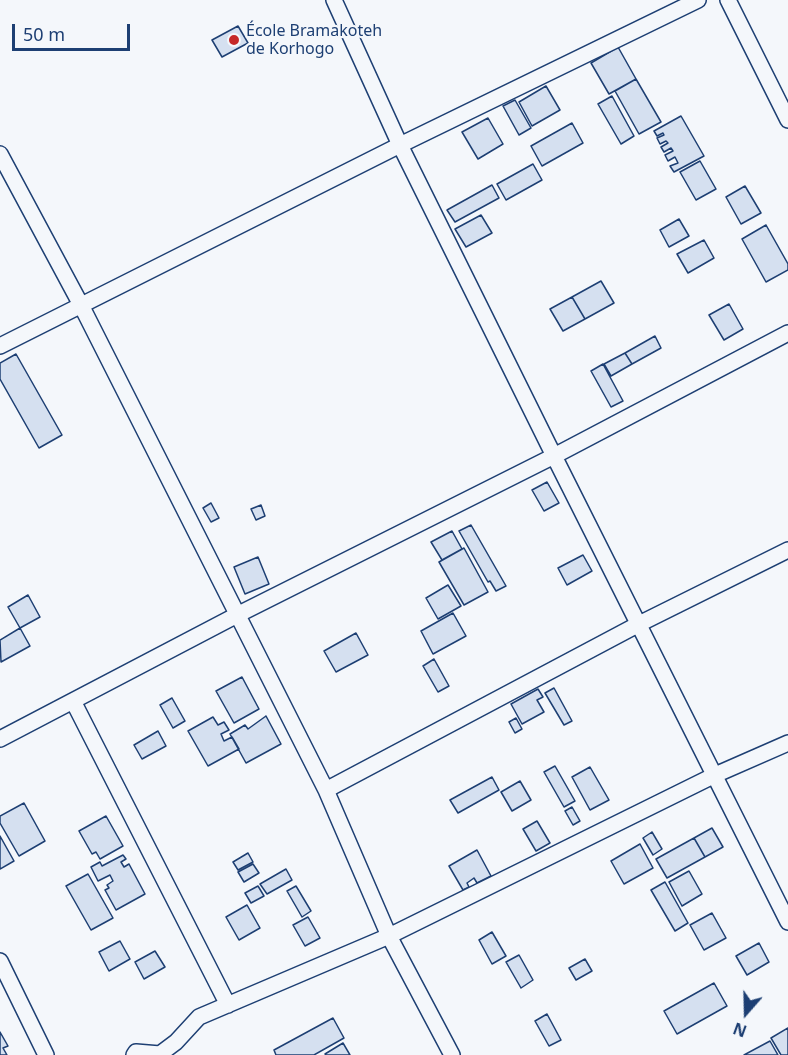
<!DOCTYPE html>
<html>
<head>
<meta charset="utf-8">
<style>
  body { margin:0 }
  #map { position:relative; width:788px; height:1055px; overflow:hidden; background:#f4f7fb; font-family:"Noto Sans",sans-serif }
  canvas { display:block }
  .north { position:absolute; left:716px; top:983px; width:60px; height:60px; -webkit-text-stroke:4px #f4f7fb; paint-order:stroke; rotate:200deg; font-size:16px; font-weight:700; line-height:24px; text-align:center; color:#1d3f73 }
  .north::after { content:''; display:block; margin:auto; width:21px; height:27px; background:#1d3f73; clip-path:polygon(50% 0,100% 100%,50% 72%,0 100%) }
  .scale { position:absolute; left:12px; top:24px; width:118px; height:27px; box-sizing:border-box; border:3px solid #1d3f73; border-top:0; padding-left:8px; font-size:18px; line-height:21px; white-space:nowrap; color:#1d3f73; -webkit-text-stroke:4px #f4f7fb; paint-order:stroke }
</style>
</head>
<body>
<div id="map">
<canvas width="788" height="1055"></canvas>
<div class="north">N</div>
<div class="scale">50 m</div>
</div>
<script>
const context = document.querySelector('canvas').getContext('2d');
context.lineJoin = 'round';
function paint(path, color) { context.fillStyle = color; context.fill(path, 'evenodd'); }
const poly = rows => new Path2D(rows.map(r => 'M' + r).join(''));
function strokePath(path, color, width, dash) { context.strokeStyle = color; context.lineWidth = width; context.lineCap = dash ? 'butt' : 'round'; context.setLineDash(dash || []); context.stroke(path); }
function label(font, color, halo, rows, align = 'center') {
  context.font = font + ' "Noto Sans",sans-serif'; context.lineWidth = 4.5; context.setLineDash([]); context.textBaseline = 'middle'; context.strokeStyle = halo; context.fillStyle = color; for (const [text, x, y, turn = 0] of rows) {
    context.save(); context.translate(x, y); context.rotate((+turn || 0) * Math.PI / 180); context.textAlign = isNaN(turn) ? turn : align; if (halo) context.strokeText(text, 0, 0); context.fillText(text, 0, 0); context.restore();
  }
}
const building = poly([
  [238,26,248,43,222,57,212,40,238,26],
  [618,47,636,79,609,94,591,63,618,47],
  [636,79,661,122,639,134,615,91,636,79],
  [546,86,560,110,532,126,519,102,546,86],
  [612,96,634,136,621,144,598,104,612,96],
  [515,100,531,128,519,135,503,106,515,100],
  [681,116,704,156,674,172,670,166,678,163,675,157,668,161,665,155,673,151,671,148,664,152,661,147,668,143,666,141,660,144,657,138,664,135,663,133,657,136,654,131,681,116],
  [488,118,503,144,478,159,462,132,488,118],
  [572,123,583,143,542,166,531,146,572,123],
  [700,161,716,189,696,200,680,172,700,161],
  [533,164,542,180,506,200,497,184,533,164],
  [492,185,499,198,455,222,447,210,492,185],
  [745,186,761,213,741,224,726,197,745,186],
  [481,215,492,233,466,247,455,229,481,215],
  [679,219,689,236,669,247,660,230,679,219],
  [766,225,788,264,788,270,766,282,742,239,766,225],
  [704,240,714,258,688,273,677,254,704,240],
  [601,281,614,303,585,319,572,297,601,281],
  [572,297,585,319,563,331,550,309,572,297],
  [729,304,743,329,724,340,709,315,729,304],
  [655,336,661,348,632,364,625,353,655,336],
  [625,353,632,364,611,376,604,364,625,353],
  [16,354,62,435,39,448,0,379,0,363,16,354],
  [603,364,623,401,611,407,591,371,603,364],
  [547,482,559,503,544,511,532,490,547,482],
  [211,503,219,518,211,522,203,508,211,503],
  [261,505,265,516,256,520,251,509,261,505],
  [471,525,506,586,496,591,490,581,488,582,459,531,471,525],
  [452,531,462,549,442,560,431,542,452,531],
  [464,548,488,592,464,605,439,562,464,548],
  [583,555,592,571,567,585,558,568,583,555],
  [258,557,269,584,245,594,234,567,258,557],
  [448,585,461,606,438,619,426,598,448,585],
  [28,595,40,617,20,628,8,607,28,595],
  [453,613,466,636,433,654,421,631,453,613],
  [20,628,30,646,1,662,0,640,20,628],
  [356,633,368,655,336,672,324,651,356,633],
  [434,659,449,686,438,692,423,666,434,659],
  [242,677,259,709,234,723,216,691,242,677],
  [554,688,572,721,564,725,545,693,554,688],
  [538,689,543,697,537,700,544,712,522,724,511,704,538,689],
  [172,698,185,721,173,728,160,705,172,698],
  [266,716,281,744,246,763,230,734,245,725,248,729,266,716],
  [213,717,218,725,224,722,229,730,221,734,224,741,232,737,239,749,208,766,188,731,213,717],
  [516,718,522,729,515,733,509,722,516,718],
  [158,731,166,746,142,759,134,745,158,731],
  [555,766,575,801,564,807,544,772,555,766],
  [590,767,609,800,590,810,572,777,590,767],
  [492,777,499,790,458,813,450,800,492,777],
  [520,781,531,800,512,811,501,792,520,781],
  [24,803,45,841,19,856,0,823,0,816,24,803],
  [572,807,580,821,573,825,565,811,572,807],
  [106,816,123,846,100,859,96,852,92,854,79,831,106,816],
  [537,821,550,843,536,851,523,829,537,821],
  [712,828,723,847,705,857,694,838,712,828],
  [652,832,662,849,653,855,643,838,652,832],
  [0,836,14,861,0,869,0,836],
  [694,838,705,857,667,878,656,859,694,838],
  [640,844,653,868,624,884,611,861,640,844],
  [477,850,491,876,477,883,474,878,467,883,469,887,463,890,449,866,477,850],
  [248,853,253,862,238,870,233,862,248,853],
  [123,855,126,859,121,862,124,867,129,864,145,894,116,910,105,890,109,888,107,885,113,881,110,875,98,881,91,867,100,862,102,866,123,855],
  [253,864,259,873,244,882,238,872,253,864],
  [286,869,292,880,267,894,260,884,286,869],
  [689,871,702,894,682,906,669,882,689,871],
  [88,874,113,918,91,930,66,886,88,874],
  [665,882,688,923,675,931,651,890,665,882],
  [258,886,264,896,251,903,245,893,258,886],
  [296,886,311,911,302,917,287,891,296,886],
  [247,905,260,928,239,940,226,917,247,905],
  [712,913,726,938,704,950,690,925,712,913],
  [308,917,320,938,305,946,293,925,308,917],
  [492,932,506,956,492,964,479,940,492,932],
  [120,941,130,959,109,971,99,952,120,941],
  [759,943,769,962,747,975,736,956,759,943],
  [155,951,165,967,144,979,135,962,155,951],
  [519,955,533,980,521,988,506,962,519,955],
  [585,959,592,971,576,980,569,968,585,959],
  [714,983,727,1006,677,1034,664,1011,714,983],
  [547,1014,561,1040,549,1046,535,1021,547,1014],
  [333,1018,344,1038,314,1055,276,1055,274,1050,333,1018],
  [788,1028,788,1055,781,1055,771,1038,788,1028],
  [0,1032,8,1046,3,1048,7,1055,0,1055,0,1032],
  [770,1041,778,1055,744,1055,770,1041],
  [343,1043,350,1055,326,1055,325,1054,343,1043]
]);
paint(building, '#d5e0f0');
strokePath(building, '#1d3f73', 1.5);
const street = poly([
  [334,0,400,145,554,456,788,922],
  [728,0,788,120],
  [0,154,81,305,326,790,389,936,452,1055],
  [0,346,400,145,698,0],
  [73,701,228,1005],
  [0,739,237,615,554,456,788,333],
  [326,790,639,624,788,550],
  [0,961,46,1055],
  [134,1055,136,1052,160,1054,176,1042,199,1017,389,936,715,775,788,743]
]);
strokePath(street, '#1d3f73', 18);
strokePath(street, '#f4f7fb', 15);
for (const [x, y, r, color] of [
  [234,40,6,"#c62828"]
]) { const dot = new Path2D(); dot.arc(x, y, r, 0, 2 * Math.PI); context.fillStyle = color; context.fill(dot); strokePath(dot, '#f4f7fb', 2); }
label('16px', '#1d3f73', '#f4f7fb', [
  ["École Bramakoteh",246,31],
  ["de Korhogo",246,49]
], 'left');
</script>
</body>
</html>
